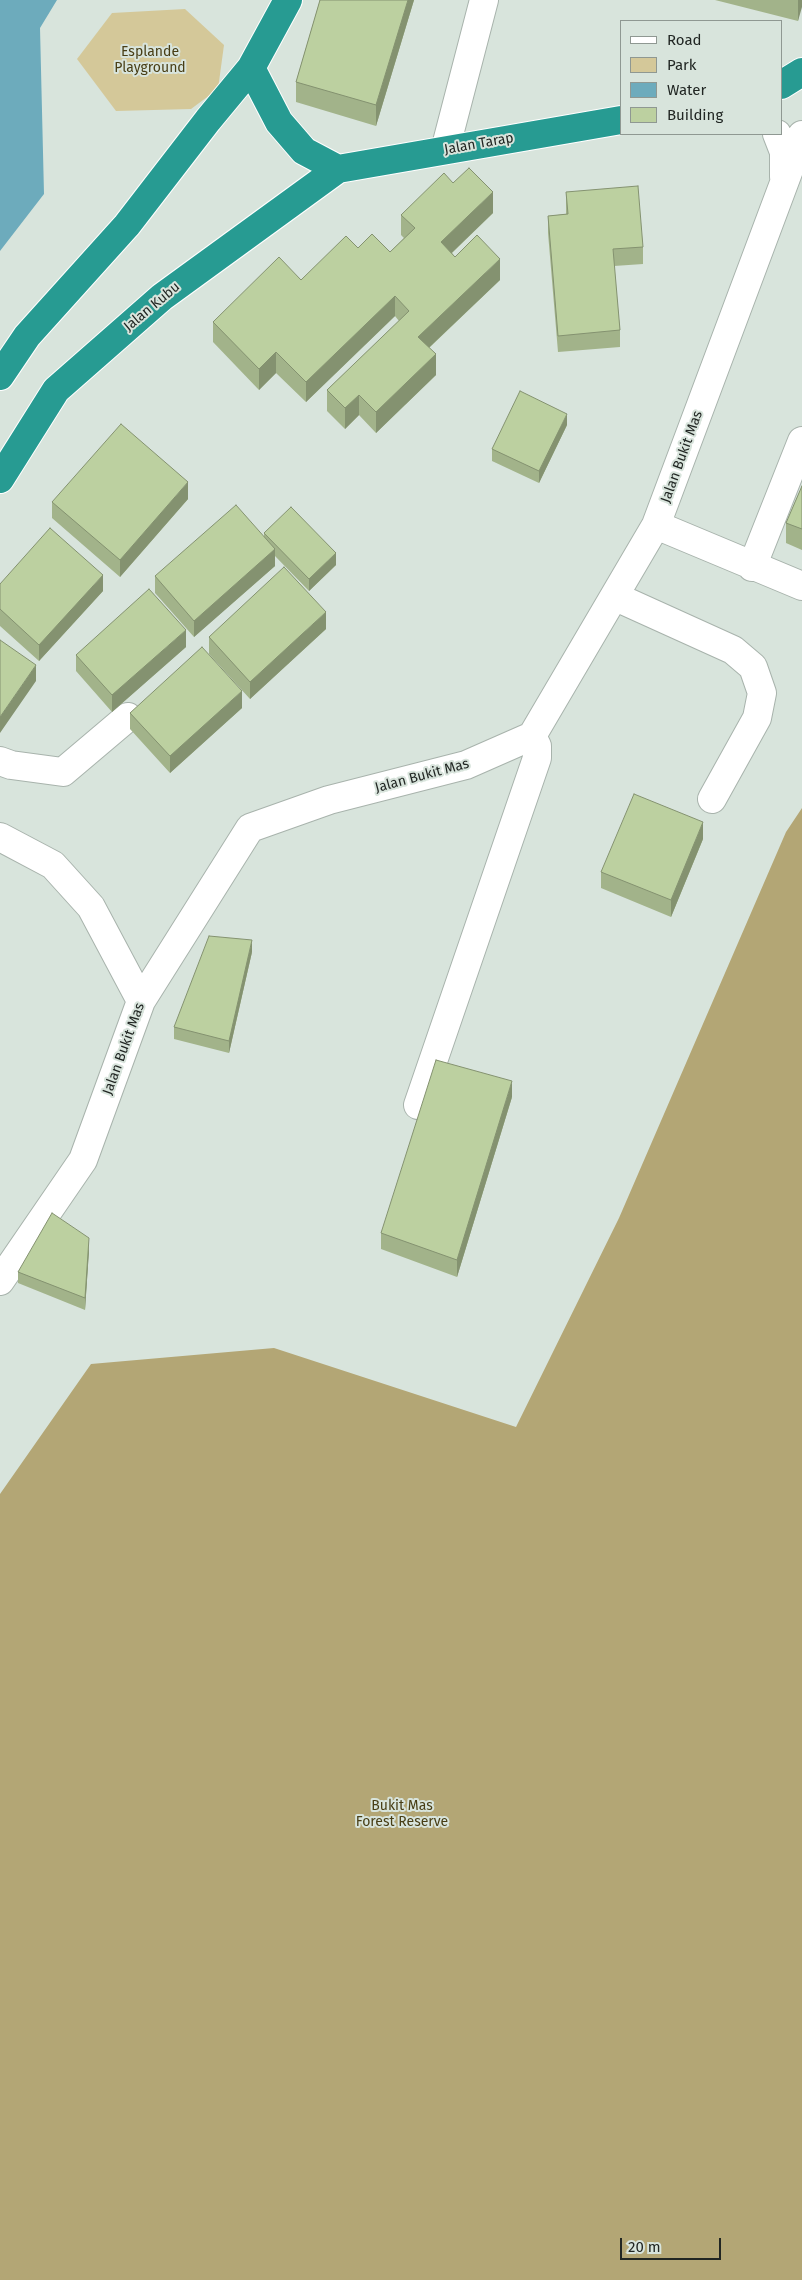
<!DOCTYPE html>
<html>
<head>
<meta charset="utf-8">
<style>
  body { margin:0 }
  #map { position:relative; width:802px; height:2280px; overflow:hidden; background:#d8e4dc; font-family:"Fira Sans",sans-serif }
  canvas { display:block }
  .legend { position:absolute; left:620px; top:20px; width:162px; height:115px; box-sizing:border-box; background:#d8e4dc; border:1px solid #8f9892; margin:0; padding:6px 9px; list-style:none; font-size:15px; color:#212623 }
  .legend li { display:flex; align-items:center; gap:10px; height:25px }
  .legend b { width:25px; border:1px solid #8f9892 }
  .scale { position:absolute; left:620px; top:2238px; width:101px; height:22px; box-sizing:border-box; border:2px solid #212623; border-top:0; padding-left:6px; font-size:15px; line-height:18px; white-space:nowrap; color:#212623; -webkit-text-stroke:4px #d8e4dc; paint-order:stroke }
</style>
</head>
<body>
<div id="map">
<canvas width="802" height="2280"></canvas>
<ul class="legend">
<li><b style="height:6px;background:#fff"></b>Road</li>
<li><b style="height:14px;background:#d4c899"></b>Park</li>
<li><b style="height:14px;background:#6dabbc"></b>Water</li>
<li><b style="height:14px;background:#bcd0a0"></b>Building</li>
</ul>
<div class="scale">20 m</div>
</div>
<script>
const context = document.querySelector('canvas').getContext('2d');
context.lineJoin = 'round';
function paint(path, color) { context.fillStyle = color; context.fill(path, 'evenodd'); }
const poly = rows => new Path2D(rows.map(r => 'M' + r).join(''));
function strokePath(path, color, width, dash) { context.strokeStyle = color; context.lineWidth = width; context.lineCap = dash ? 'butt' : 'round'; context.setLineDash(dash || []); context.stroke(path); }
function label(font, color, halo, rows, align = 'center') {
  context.font = font + ' "Fira Sans",sans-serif'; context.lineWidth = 4; context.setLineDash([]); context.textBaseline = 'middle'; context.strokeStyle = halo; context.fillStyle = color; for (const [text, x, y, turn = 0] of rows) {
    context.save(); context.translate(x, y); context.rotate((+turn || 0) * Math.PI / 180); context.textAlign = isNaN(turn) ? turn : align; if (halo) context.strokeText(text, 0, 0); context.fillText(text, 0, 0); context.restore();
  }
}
paint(poly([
  [185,9,224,45,218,89,191,109,116,111,77,59,112,13]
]), '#d4c899');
paint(poly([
  [802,808,802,2280,0,2280,0,1494,91,1364,274,1348,516,1427,619,1218,786,832]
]), '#b3a675');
paint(poly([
  [0,0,57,0,40,28,44,194,0,251]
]), '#6dabbc');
const minor = poly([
  [777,134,784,152,784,177],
  [445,150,484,0],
  [656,525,802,586],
  [752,567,802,441],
  [616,597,733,650,753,667,762,693,757,718,712,799],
  [0,761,11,765,63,772,128,717],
  [0,837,53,865,91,907,141,1001],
  [418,1105,537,758,537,746,532,736],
  [0,1281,83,1160,141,1001,250,828,329,800,466,765,532,736,656,525,802,135]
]);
const highway = poly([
  [251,68,279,122,304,151,338,169],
  [781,85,802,72],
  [0,376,27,336,127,225,208,120,251,68,288,0],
  [0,479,56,390,162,297,338,169,621,120]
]);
strokePath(minor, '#a8b3ac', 30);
strokePath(highway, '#fff', 30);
strokePath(minor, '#fff', 28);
strokePath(highway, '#279b92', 28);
paint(poly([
  [320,0,414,0,376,126,296,102,296,82],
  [715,0,802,0,798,21],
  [453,183,493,213,452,253,455,257,500,280,429,348,436,375,376,433,359,415,345,429,327,411,327,390,399,321,395,316,306,402,276,373,259,390,213,342,213,322,301,280,358,248,390,252,404,238,401,235,401,215],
  [566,192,643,247,643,264,614,266,620,330,620,347,558,352,548,233,548,216,566,214],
  [567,425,539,483,492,461,492,449],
  [802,486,802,550,786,543,786,523],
  [188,499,120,577,52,518,52,502],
  [264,533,336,565,309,591,275,556,275,566,194,637,155,593,155,576,264,536],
  [0,584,103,591,39,661,0,626],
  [326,629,250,699,209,654,209,637],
  [186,647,112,712,76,671,76,655],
  [242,708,170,773,130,729,130,713],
  [703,839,671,917,601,888,601,872],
  [252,952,229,1053,174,1039,174,1027],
  [512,1097,457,1277,381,1249,381,1233],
  [89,1250,85,1310,18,1283,18,1272]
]), '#a2b38a');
paint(poly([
  [408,0,414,0,376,126,376,105],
  [798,0,802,0,802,7,798,21],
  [493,192,493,213,441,263,441,242],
  [500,259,500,280,418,358,418,337],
  [395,296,395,316,306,402,306,382],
  [276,352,276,373,259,390,259,369],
  [436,354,436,375,376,433,376,412],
  [359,395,359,415,345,429,345,408],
  [567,414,567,425,539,483,539,471],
  [188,482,188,499,120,577,120,560],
  [275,549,275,566,194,637,194,621],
  [336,553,336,565,309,591,309,579],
  [103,575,103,591,39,661,39,645],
  [326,612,326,629,250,699,250,682],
  [186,630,186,647,112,712,112,695],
  [36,665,36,681,0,733,0,717],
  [242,691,242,708,170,773,170,756],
  [703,822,703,839,671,917,671,900],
  [252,940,252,952,229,1053,229,1041],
  [512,1081,512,1097,457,1277,457,1260],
  [89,1238,89,1250,85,1310,85,1298]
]), '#849270');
const building = poly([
  [320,0,408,0,376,105,296,82,320,0],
  [469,168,493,192,441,242,455,257,477,235,500,259,418,337,436,354,376,412,359,395,345,408,327,390,409,311,395,296,306,382,276,352,259,369,213,322,279,257,301,280,346,236,358,248,372,234,390,252,415,228,401,215,444,173,453,183,469,168],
  [638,186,643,247,613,249,620,330,558,336,548,216,568,214,566,192,638,186],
  [520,391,567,414,539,471,492,449,520,391],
  [121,424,188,482,120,560,52,502,121,424],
  [802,486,802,529,786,523,802,486],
  [236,505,275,549,194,621,155,576,236,505],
  [291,507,336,553,309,579,264,533,291,507],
  [50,528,103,575,39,645,0,609,0,584,50,528],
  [284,567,326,612,250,682,209,637,284,567],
  [149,589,186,630,112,695,76,655,149,589],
  [0,640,36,665,0,717,0,640],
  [202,647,242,691,170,756,130,713,202,647],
  [634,794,703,822,671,900,601,872,634,794],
  [209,936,252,940,229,1041,174,1027,209,936],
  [436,1060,512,1081,457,1260,381,1233,436,1060],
  [52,1213,89,1238,85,1298,18,1272,52,1213]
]);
paint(building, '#bcd0a0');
strokePath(building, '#849270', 1);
label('14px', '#483e15', '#d8e4dc', [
  ["Esplande",150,52],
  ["Playground",150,68],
  ["Bukit Mas",402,1806],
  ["Forest Reserve",402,1822]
]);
label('14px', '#212623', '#d8e4dc', [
  ["Jalan Tarap",479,144,-10],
  ["Jalan Kubu",152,307,-40],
  ["Jalan Bukit Mas",682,457,-70],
  ["Jalan Bukit Mas",422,776,-15],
  ["Jalan Bukit Mas",124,1049,-70]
]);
</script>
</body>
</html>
